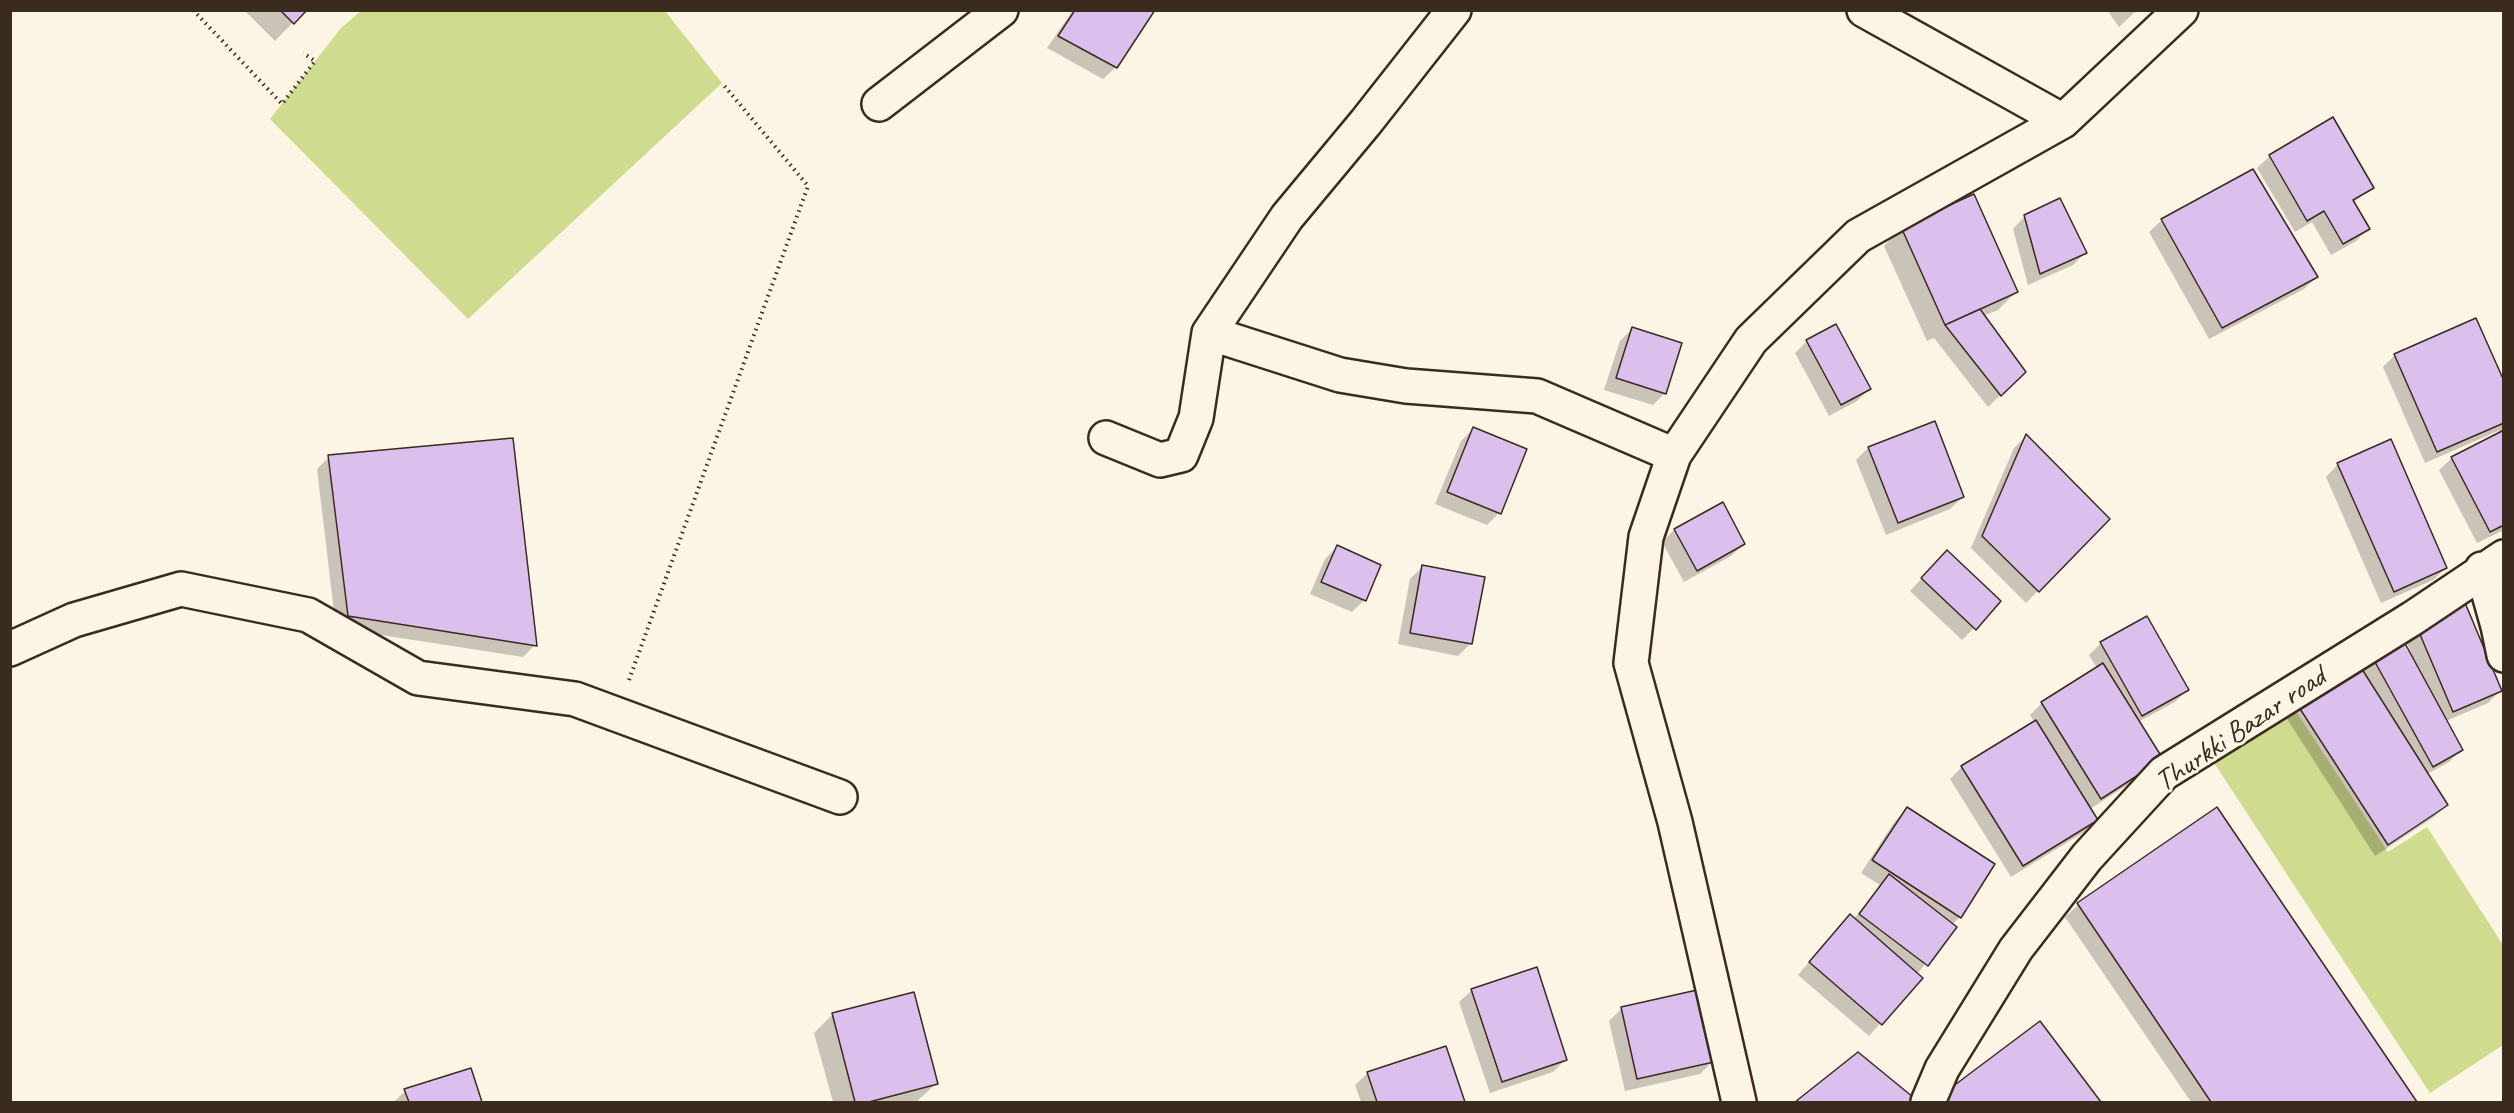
<!DOCTYPE html>
<html>
<head>
<meta charset="utf-8">
<style>
  body { margin:0 }
  #map { position:relative; width:2514px; height:1113px; overflow:hidden; background:#fcf5e5; font-family:Caveat,sans-serif }
  canvas { display:block }
  .frame { position:absolute; inset:0; border:12px solid #3b2a1e; pointer-events:none }
</style>
</head>
<body>
<div id="map">
<canvas width="2514" height="1113"></canvas>
<div class="frame"></div>
</div>
<script>
const context = document.querySelector('canvas').getContext('2d');
context.lineJoin = 'round';
function paint(path, color) { context.fillStyle = color; context.fill(path, 'evenodd'); }
const poly = rows => new Path2D(rows.map(r => 'M' + r).join(''));
function strokePath(path, color, width, dash) { context.strokeStyle = color; context.lineWidth = width; context.lineCap = dash ? 'butt' : 'round'; context.setLineDash(dash || []); context.stroke(path); }
function label(font, color, halo, rows, align = 'center') {
  context.font = font + ' Caveat,sans-serif'; context.lineWidth = 6; context.setLineDash([]); context.textBaseline = 'middle'; context.strokeStyle = halo; context.fillStyle = color; for (const [text, x, y, turn = 0] of rows) {
    context.save(); context.translate(x, y); context.rotate((+turn || 0) * Math.PI / 180); context.textAlign = isNaN(turn) ? turn : align; if (halo) context.strokeText(text, 0, 0); context.fillText(text, 0, 0); context.restore();
  }
}
paint(poly([
  [361,11,665,11,722,83,468,319,270,119,341,28],
  [2288,699,2388,852,2427,827,2503,945,2503,1045,2430,1093,2207,752]
]), '#cfdb8e');
paint(poly([
  [244,10,305,10,275,41],
  [1073,10,1153,10,1116,67,1103,79,1047,48],
  [2107,10,2137,10,2119,27],
  [2270,156,2372,187,2353,203,2368,229,2356,241,2331,255,2312,222,2295,232,2257,168],
  [2025,216,2085,253,2073,265,2028,285,2013,229],
  [2162,220,2316,277,2304,289,2209,339,2149,232],
  [1902,228,2016,292,1998,310,1983,316,2012,384,1988,407,1934,338,1927,341,1884,246],
  [1632,329,1665,393,1653,405,1604,390,1620,341],
  [1807,341,1869,389,1857,401,1829,416,1795,353],
  [2395,355,2504,384,2504,530,2477,543,2439,470,2452,458,2500,433,2498,431,2425,463,2383,367],
  [1934,422,1963,497,1950,509,1886,535,1856,460,1868,448],
  [1473,429,1499,513,1487,525,1435,504,1461,441],
  [2026,436,2108,519,2026,603,1971,548,2014,448],
  [329,457,535,645,523,657,336,628,317,469],
  [2338,464,2446,568,2433,580,2381,603,2326,477],
  [1722,504,1744,544,1731,556,1684,582,1662,542,1674,530],
  [1337,547,1364,600,1352,612,1310,594,1325,559],
  [1935,564,1974,628,1962,640,1910,591],
  [1422,567,1470,644,1458,656,1398,644,1410,579],
  [2414,619,2500,691,2488,703,2446,721,2462,749,2449,762,2427,774,2446,805,2434,817,2375,856,2282,711,2370,654,2412,655,2402,632],
  [2101,643,2187,690,2175,702,2138,722,2149,771,2090,809,2096,819,2084,832,2011,877,1950,779,1962,767,2034,722,2030,715,2042,703,2097,668,2089,655],
  [1907,809,1960,917,1952,925,1955,927,1917,974,1921,978,1869,1036,1798,975,1838,928,1850,916,1854,919,1880,885,1861,873,1895,821],
  [2217,809,2415,1102,2191,1102,2065,917,2078,905],
  [1472,990,1565,1060,1553,1072,1490,1093,1459,1002],
  [913,994,936,1084,916,1102,833,1102,814,1033,832,1015],
  [1621,1009,1712,1062,1700,1074,1625,1091,1609,1021],
  [2040,1024,2099,1102,1935,1102],
  [1445,1047,1463,1102,1361,1102,1355,1085,1368,1073],
  [1858,1054,1917,1102,1798,1102],
  [470,1070,481,1102,394,1102,405,1091]
]), '#0003');
const building = poly([
  [280,10,307,10,294,24,280,10],
  [1075,10,1155,10,1117,68,1058,36,1075,10],
  [2333,117,2374,188,2353,200,2370,229,2343,244,2324,211,2307,221,2269,155,2333,117],
  [2253,169,2318,277,2222,328,2161,219,2253,169],
  [1974,194,2018,292,1945,325,1901,227,1974,194],
  [2060,198,2087,253,2040,274,2024,215,2060,198],
  [1980,309,2026,372,2001,396,1945,325,1980,309],
  [2476,318,2504,381,2504,423,2437,452,2394,354,2476,318],
  [1836,324,1871,389,1841,405,1806,340,1836,324],
  [1632,327,1682,343,1666,394,1616,378,1632,327],
  [1935,421,1964,497,1898,523,1868,447,1935,421],
  [1473,427,1527,449,1501,514,1447,492,1473,427],
  [2504,430,2504,525,2490,532,2451,457,2504,430],
  [2026,434,2110,519,2039,592,1982,536,2026,434],
  [513,438,537,646,348,616,328,455,513,438],
  [2391,439,2447,568,2394,592,2337,463,2391,439],
  [1723,502,1745,544,1697,571,1674,529,1723,502],
  [1337,545,1381,565,1366,601,1321,582,1337,545],
  [1947,550,2001,601,1976,630,1921,578,1947,550],
  [1422,565,1485,577,1472,644,1410,633,1422,565],
  [2463,598,2502,691,2453,712,2413,618,2463,598],
  [2147,616,2189,690,2142,716,2100,642,2147,616],
  [2401,636,2463,750,2433,767,2370,653,2401,636],
  [2355,658,2448,805,2388,845,2293,698,2355,658],
  [2103,663,2163,759,2101,799,2041,702,2103,663],
  [2036,720,2098,820,2023,866,1961,766,2036,720],
  [1907,807,1995,864,1961,918,1872,860,1907,807],
  [2217,807,2417,1102,2211,1102,2077,903,2217,807],
  [1889,874,1957,927,1928,966,1859,914,1889,874],
  [1850,914,1923,978,1882,1025,1809,962,1850,914],
  [1537,967,1567,1060,1502,1082,1471,989,1537,967],
  [1697,990,1714,1062,1637,1079,1621,1007,1697,990],
  [914,992,938,1084,869,1102,855,1102,832,1013,914,992],
  [2040,1021,2101,1102,1938,1102,1936,1099,2040,1021],
  [1446,1046,1465,1102,1377,1102,1367,1072,1446,1046],
  [1858,1052,1919,1102,1795,1102,1858,1052],
  [471,1068,482,1102,409,1102,404,1089,471,1068]
]);
paint(building, '#dbbfed');
strokePath(building, '#3b2a1e', 1.5);
const street = poly([
  [1864,10,2063,121],
  [879,104,1001,10],
  [1209,333,1340,375,1406,386,1537,396,1674,455],
  [1106,438,1160,460,1181,455,1196,418,1209,333,1287,217,1366,122,1454,10],
  [2482,569,2498,626,2504,655],
  [10,649,74,620,181,589,308,615,418,678,575,699,840,797],
  [1739,1102,1675,822,1631,663,1646,537,1674,455,1751,340,1858,236,2063,121,2181,10],
  [1928,1102,1942,1069,2016,949,2087,857,2164,773,2413,618,2504,557]
]);
strokePath(street, '#3b2a1e', 38);
strokePath(poly([
  [193,10,282,104,315,61,303,53],
  [629,680,808,186,722,83]
]), '#3b2a1e', 4, [1.5, 4.5]);
strokePath(street, '#fcf5e5', 33);
label('30px', '#3b2a1e', '#fcf5e5', [
  ["Thurkki Bazar road",2241,730,-34]
]);
</script>
</body>
</html>
